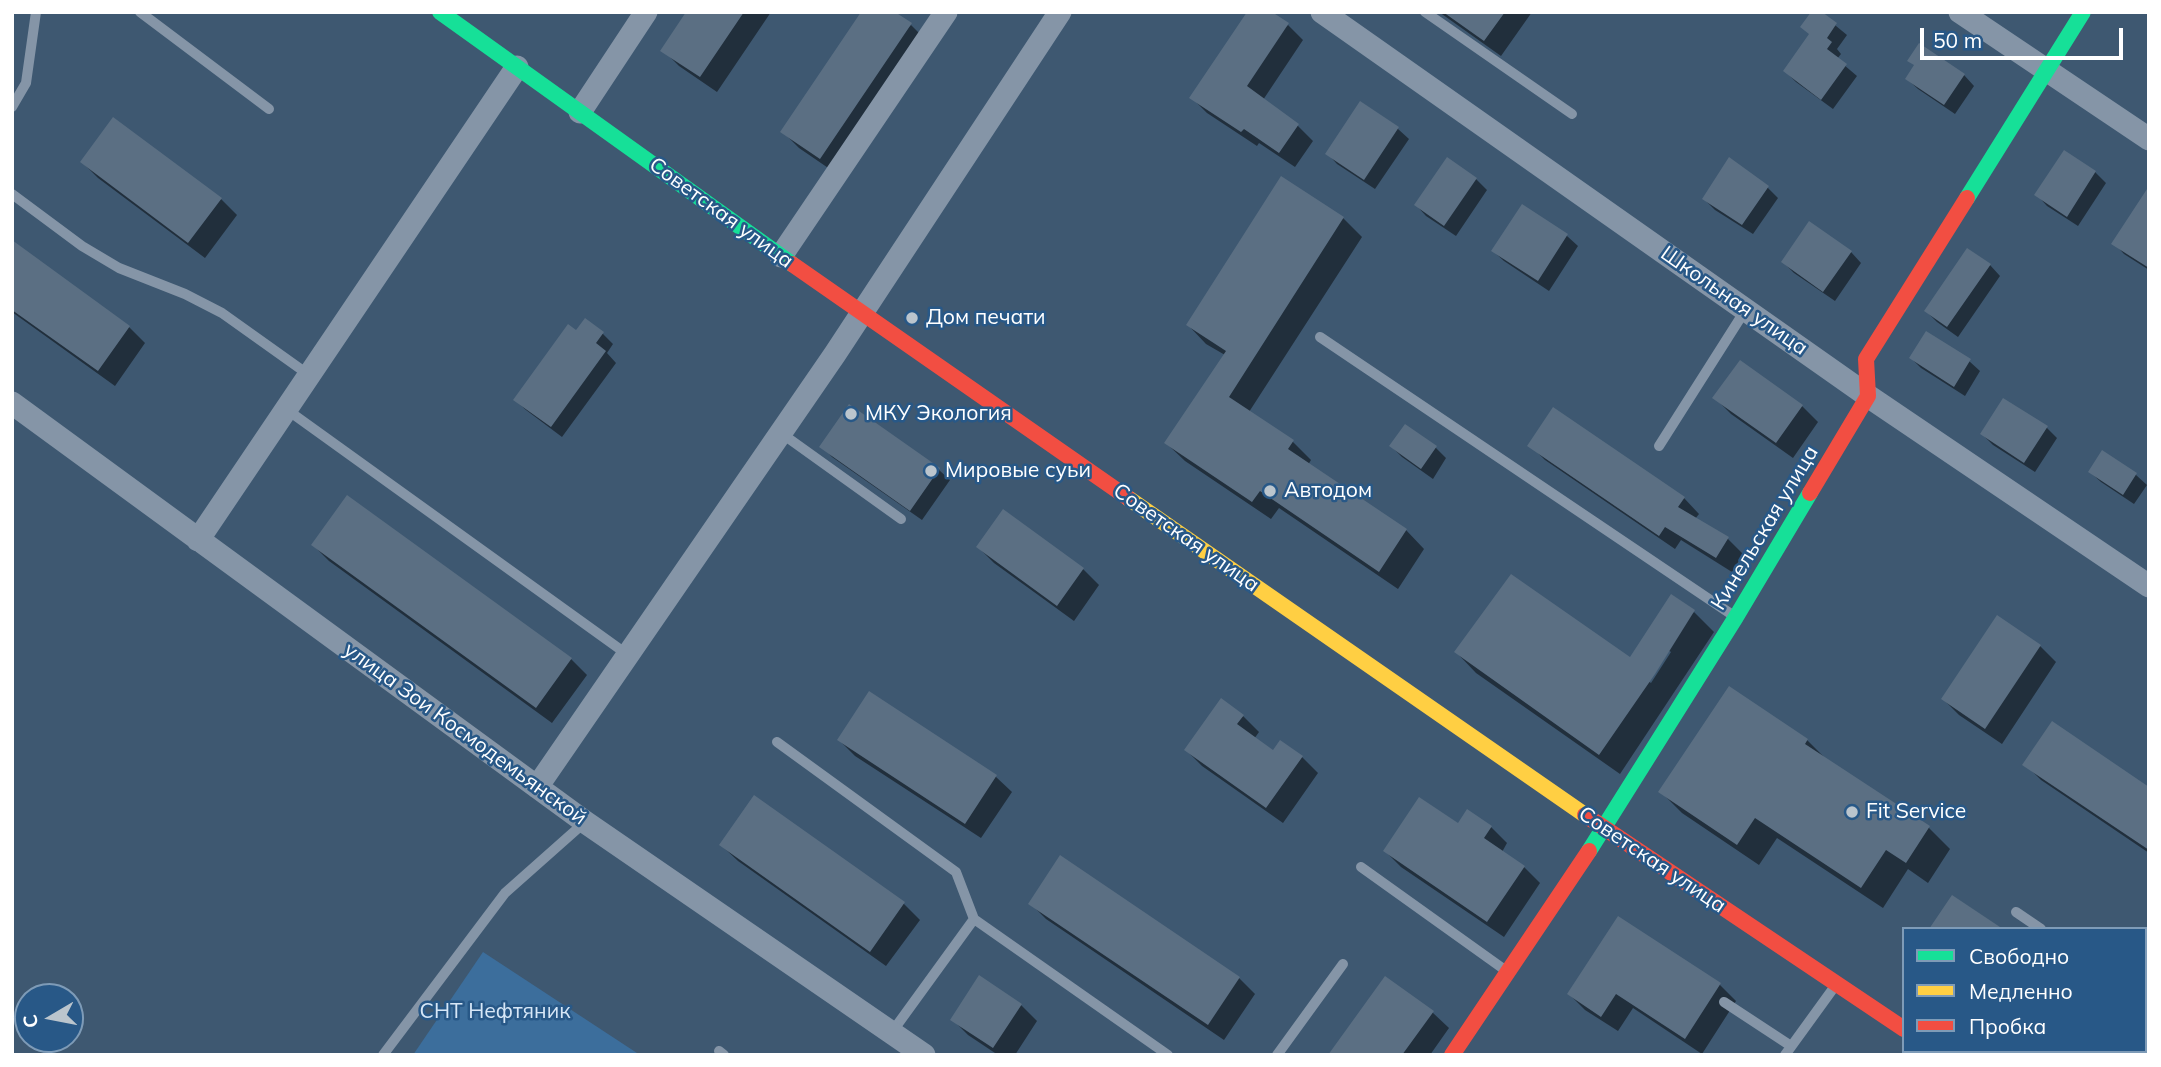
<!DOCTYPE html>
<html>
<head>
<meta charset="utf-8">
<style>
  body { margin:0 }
  #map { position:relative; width:2161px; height:1067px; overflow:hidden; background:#3e5871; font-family:Mulish,sans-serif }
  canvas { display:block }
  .frame { position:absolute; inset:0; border:14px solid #fff; pointer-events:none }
  .legend { position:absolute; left:1902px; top:927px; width:245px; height:126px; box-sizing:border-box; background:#285887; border:2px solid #7e9bb7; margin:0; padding:9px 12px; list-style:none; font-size:21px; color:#fff }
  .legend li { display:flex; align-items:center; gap:14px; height:35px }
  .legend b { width:35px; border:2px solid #7e9bb7 }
  .north { position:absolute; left:14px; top:983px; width:70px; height:70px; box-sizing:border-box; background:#285887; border:2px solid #7e9bb7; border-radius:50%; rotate:260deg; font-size:19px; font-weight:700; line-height:28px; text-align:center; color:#fff }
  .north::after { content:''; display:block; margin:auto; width:24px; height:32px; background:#bbc5cd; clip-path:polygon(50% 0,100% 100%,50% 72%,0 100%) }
  .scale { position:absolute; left:1920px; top:28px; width:203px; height:32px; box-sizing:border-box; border:4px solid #fff; border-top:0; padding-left:9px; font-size:21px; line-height:24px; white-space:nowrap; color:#fff; -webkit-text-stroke:5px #285887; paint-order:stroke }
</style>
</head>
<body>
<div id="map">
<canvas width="2161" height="1067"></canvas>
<div class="frame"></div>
<ul class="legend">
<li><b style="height:9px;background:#16e098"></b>Свободно</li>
<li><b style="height:9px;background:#ffcf43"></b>Медленно</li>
<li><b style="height:9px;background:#f24e42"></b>Пробка</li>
</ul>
<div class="north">С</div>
<div class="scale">50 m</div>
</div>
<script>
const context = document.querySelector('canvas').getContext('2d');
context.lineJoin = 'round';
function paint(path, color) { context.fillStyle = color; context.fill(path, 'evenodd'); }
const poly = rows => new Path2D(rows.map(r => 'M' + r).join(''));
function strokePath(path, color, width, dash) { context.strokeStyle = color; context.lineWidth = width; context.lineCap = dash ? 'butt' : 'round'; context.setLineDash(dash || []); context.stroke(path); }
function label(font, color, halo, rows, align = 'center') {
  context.font = font + ' Mulish,sans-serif'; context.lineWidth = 5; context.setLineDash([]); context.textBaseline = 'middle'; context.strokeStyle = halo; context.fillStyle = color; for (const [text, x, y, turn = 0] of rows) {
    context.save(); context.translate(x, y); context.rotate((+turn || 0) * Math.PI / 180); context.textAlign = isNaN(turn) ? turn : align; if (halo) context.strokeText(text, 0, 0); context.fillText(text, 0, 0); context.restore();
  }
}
paint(poly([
  [483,952,640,1055,413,1055]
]), '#3c6e9c');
paint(poly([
  [688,12,771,12,717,92,679,66,663,50],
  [1439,12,1532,12,1501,56],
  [1819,12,1847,35,1837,49,1841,54,1837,59,1857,76,1833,109,1796,82,1785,71,1811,35],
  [911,25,927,41,837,174,799,148,783,132],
  [1288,25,1303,40,1263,100,1298,126,1313,141,1295,167,1259,143,1257,146,1207,113,1192,98],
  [1964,75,1974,86,1955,114,1918,89,1907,79],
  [1360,103,1398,129,1409,139,1375,189,1337,164,1327,153],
  [2064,152,2095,172,2106,183,2078,226,2047,206,2037,195],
  [1447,159,1476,179,1487,190,1456,236,1426,216,1416,205],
  [82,162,221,199,237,215,205,258,98,178],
  [1767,187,1778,198,1753,234,1715,210,1704,199],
  [2149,204,2149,270,2124,254,2114,243],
  [1522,206,1567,236,1578,246,1549,291,1504,261,1493,251],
  [1343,218,1362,237,1249,412,1293,442,1311,460,1308,465,1406,530,1424,549,1398,589,1279,508,1271,519,1185,461,1166,443,1225,355,1206,344,1188,325],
  [12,242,129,327,145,343,115,386,12,312],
  [1851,252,1861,263,1835,301,1794,273,1783,262],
  [1990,265,2000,276,1958,337,1937,322,1926,311],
  [576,332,603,334,613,344,607,353,616,363,562,437,526,410,515,400],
  [1911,358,1969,361,1980,371,1965,396,1921,368],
  [1715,398,1802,406,1818,422,1793,458,1731,414],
  [849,407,939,470,950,480,922,520,832,457,822,446],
  [2047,428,2057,438,2035,472,1993,445,1982,434],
  [1530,445,1684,498,1699,514,1695,519,1728,539,1743,554,1732,572,1681,540,1675,549,1545,460],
  [1391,446,1436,448,1446,458,1433,479,1402,457],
  [2102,453,2136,475,2147,485,2134,504,2101,482,2090,472],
  [1004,511,1083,569,1099,585,1074,621,994,563,978,547],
  [313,545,571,659,587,675,552,723,329,561],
  [1694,612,1714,632,1620,774,1476,673,1456,652,1630,660],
  [1668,650,1671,652,1651,683,1648,681],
  [1997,618,2040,646,2056,662,2002,744,1959,715,1943,699],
  [1243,716,1259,732,1254,739,1273,752,1302,757,1318,773,1283,823,1202,766,1186,750],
  [839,740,995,776,1012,792,981,838,855,756],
  [1807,740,1828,761,1929,828,1950,849,1928,883,1908,869,1883,908,1777,838,1759,865,1682,813,1661,792],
  [2025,764,2149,789,2149,853,2041,780],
  [1468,811,1491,827,1507,843,1502,852,1524,867,1540,883,1504,937,1401,867,1385,851,1458,826],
  [721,845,904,904,920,920,886,966,738,861],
  [1030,903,1239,978,1255,994,1224,1040,1046,919],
  [1618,918,1720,985,1736,1001,1702,1054,1633,1008,1618,1031,1585,1010,1569,994],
  [1021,1005,1037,1021,1015,1055,998,1055,968,1035,952,1019],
  [1432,1012,1449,1028,1430,1055,1331,1055],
  [2049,1051,2076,1051,2074,1055,2054,1055]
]), '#0007');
paint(poly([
  [686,12,744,12,700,77,660,51],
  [861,12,895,12,912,23,820,159,780,132],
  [1247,12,1272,12,1289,23,1247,86,1299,124,1279,153,1244,129,1241,132,1189,98],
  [1443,12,1505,12,1484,41],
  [1811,12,1822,12,1837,23,1827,38,1832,42,1827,49,1847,64,1821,100,1783,71,1809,34,1800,27],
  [1919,43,1965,74,1944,105,1905,79,1914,65,1907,61],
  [1360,101,1399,127,1364,180,1325,154],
  [113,117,222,198,188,243,80,162],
  [2064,150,2096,171,2067,217,2034,195],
  [1447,157,1477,178,1444,226,1414,205],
  [1729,157,1769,186,1742,225,1702,199],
  [1281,176,1344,217,1229,397,1294,440,1288,449,1407,529,1379,572,1260,491,1252,502,1164,443,1226,351,1186,325],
  [2149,186,2149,268,2111,244],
  [1522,204,1568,234,1538,281,1491,251],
  [1809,221,1852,251,1823,292,1781,262],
  [12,240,130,326,98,371,12,310],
  [1967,248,1991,264,1947,327,1924,311],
  [585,318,604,332,596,343,606,351,551,427,513,400,568,324,576,330],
  [1926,331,1971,359,1954,387,1909,358],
  [1740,360,1803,405,1776,443,1712,398],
  [2003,398,2048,426,2024,463,1980,434],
  [849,404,940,468,910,511,819,447],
  [1553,407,1685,497,1678,507,1729,537,1716,558,1665,527,1659,536,1527,446],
  [1405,424,1437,446,1421,469,1389,446],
  [2102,450,2137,473,2123,495,2088,472],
  [347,495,572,658,536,708,311,545],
  [1003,509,1084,568,1057,606,976,547],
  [1511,574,1630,657,1671,594,1695,610,1655,674,1599,755,1454,652],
  [1997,615,2041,645,1985,729,1941,699],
  [1729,686,1808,739,1805,744,1930,826,1906,863,1886,850,1861,888,1755,818,1737,845,1658,792],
  [869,691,997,775,965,824,837,740],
  [1221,698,1244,715,1237,724,1273,750,1280,740,1303,756,1266,808,1184,750],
  [2052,721,2149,787,2149,850,2022,765],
  [754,795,905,902,870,952,719,845],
  [1419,797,1458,823,1467,809,1492,826,1484,838,1525,866,1487,922,1383,851],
  [1060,855,1240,977,1208,1025,1028,904],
  [1952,895,2003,929,1929,929],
  [1618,916,1721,983,1685,1039,1616,994,1601,1017,1567,994],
  [979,975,1022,1004,993,1048,950,1020],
  [1385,976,1434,1011,1402,1055,1328,1055]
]), '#5b6f83');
strokePath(poly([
  [140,12,269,109],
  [1425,12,1572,114],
  [12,107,26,83,36,12],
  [12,194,82,246,119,268,185,294,222,313,309,375],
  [1320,337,1734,616],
  [286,409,628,655],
  [781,433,901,519],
  [1659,446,1746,309],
  [777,742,956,872,974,919],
  [1361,867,1505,970],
  [2016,912,2041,929],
  [2145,1000,2149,1002],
  [1724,1002,1791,1046],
  [892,1032,974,919,1168,1055],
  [719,1051,724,1055],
  [383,1055,505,893,585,822],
  [1277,1055,1343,964],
  [1785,1055,1835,986]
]), '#8595a7', 10);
strokePath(poly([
  [1322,12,1868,396,2149,586],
  [1960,12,2149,139],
  [580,112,646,12],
  [781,256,946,12],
  [12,403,585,822,924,1055],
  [198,540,517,67],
  [537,787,835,354,1060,12],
  [1936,1051,1942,1055]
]), '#8595a7', 23);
strokePath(poly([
  [440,12,792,264],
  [1967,198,2083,12],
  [1589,851,1736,617,1810,493]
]), '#16e098', 16);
strokePath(poly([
  [1128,498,1585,815]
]), '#ffcf43', 16);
strokePath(poly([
  [792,264,1128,498],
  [1810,493,1868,396,1866,359,1967,198],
  [1585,815,1904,1029],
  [1452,1055,1589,851]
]), '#f24e42', 16);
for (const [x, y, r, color] of [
  [912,318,7,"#bbc5cd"],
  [851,414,7,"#bbc5cd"],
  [931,471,7,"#bbc5cd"],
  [1270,491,7,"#bbc5cd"],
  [1852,812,7,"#bbc5cd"]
]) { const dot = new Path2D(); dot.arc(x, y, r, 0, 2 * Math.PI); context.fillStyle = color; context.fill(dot); strokePath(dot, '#285887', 2.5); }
label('21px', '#fff', '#285887', [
  ["Советская улица",721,213,36],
  ["Школьная улица",1734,301,35],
  ["Кинельская улица",1765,528,-59],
  ["Советская улица",1186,538,35],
  ["улица Зои Космодемьянской",465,734,36],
  ["Советская улица",1652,860,34]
]);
label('21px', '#fff', '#285887', [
  ["Дом печати",926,318],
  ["МКУ Экология",865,414],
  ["Мировые суьи",945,471],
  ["Автодом",1284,491],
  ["Fit Service",1866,812]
], 'left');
label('21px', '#d7e7f7', '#285887', [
  ["СНТ Нефтяник",495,1012]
]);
</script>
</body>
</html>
